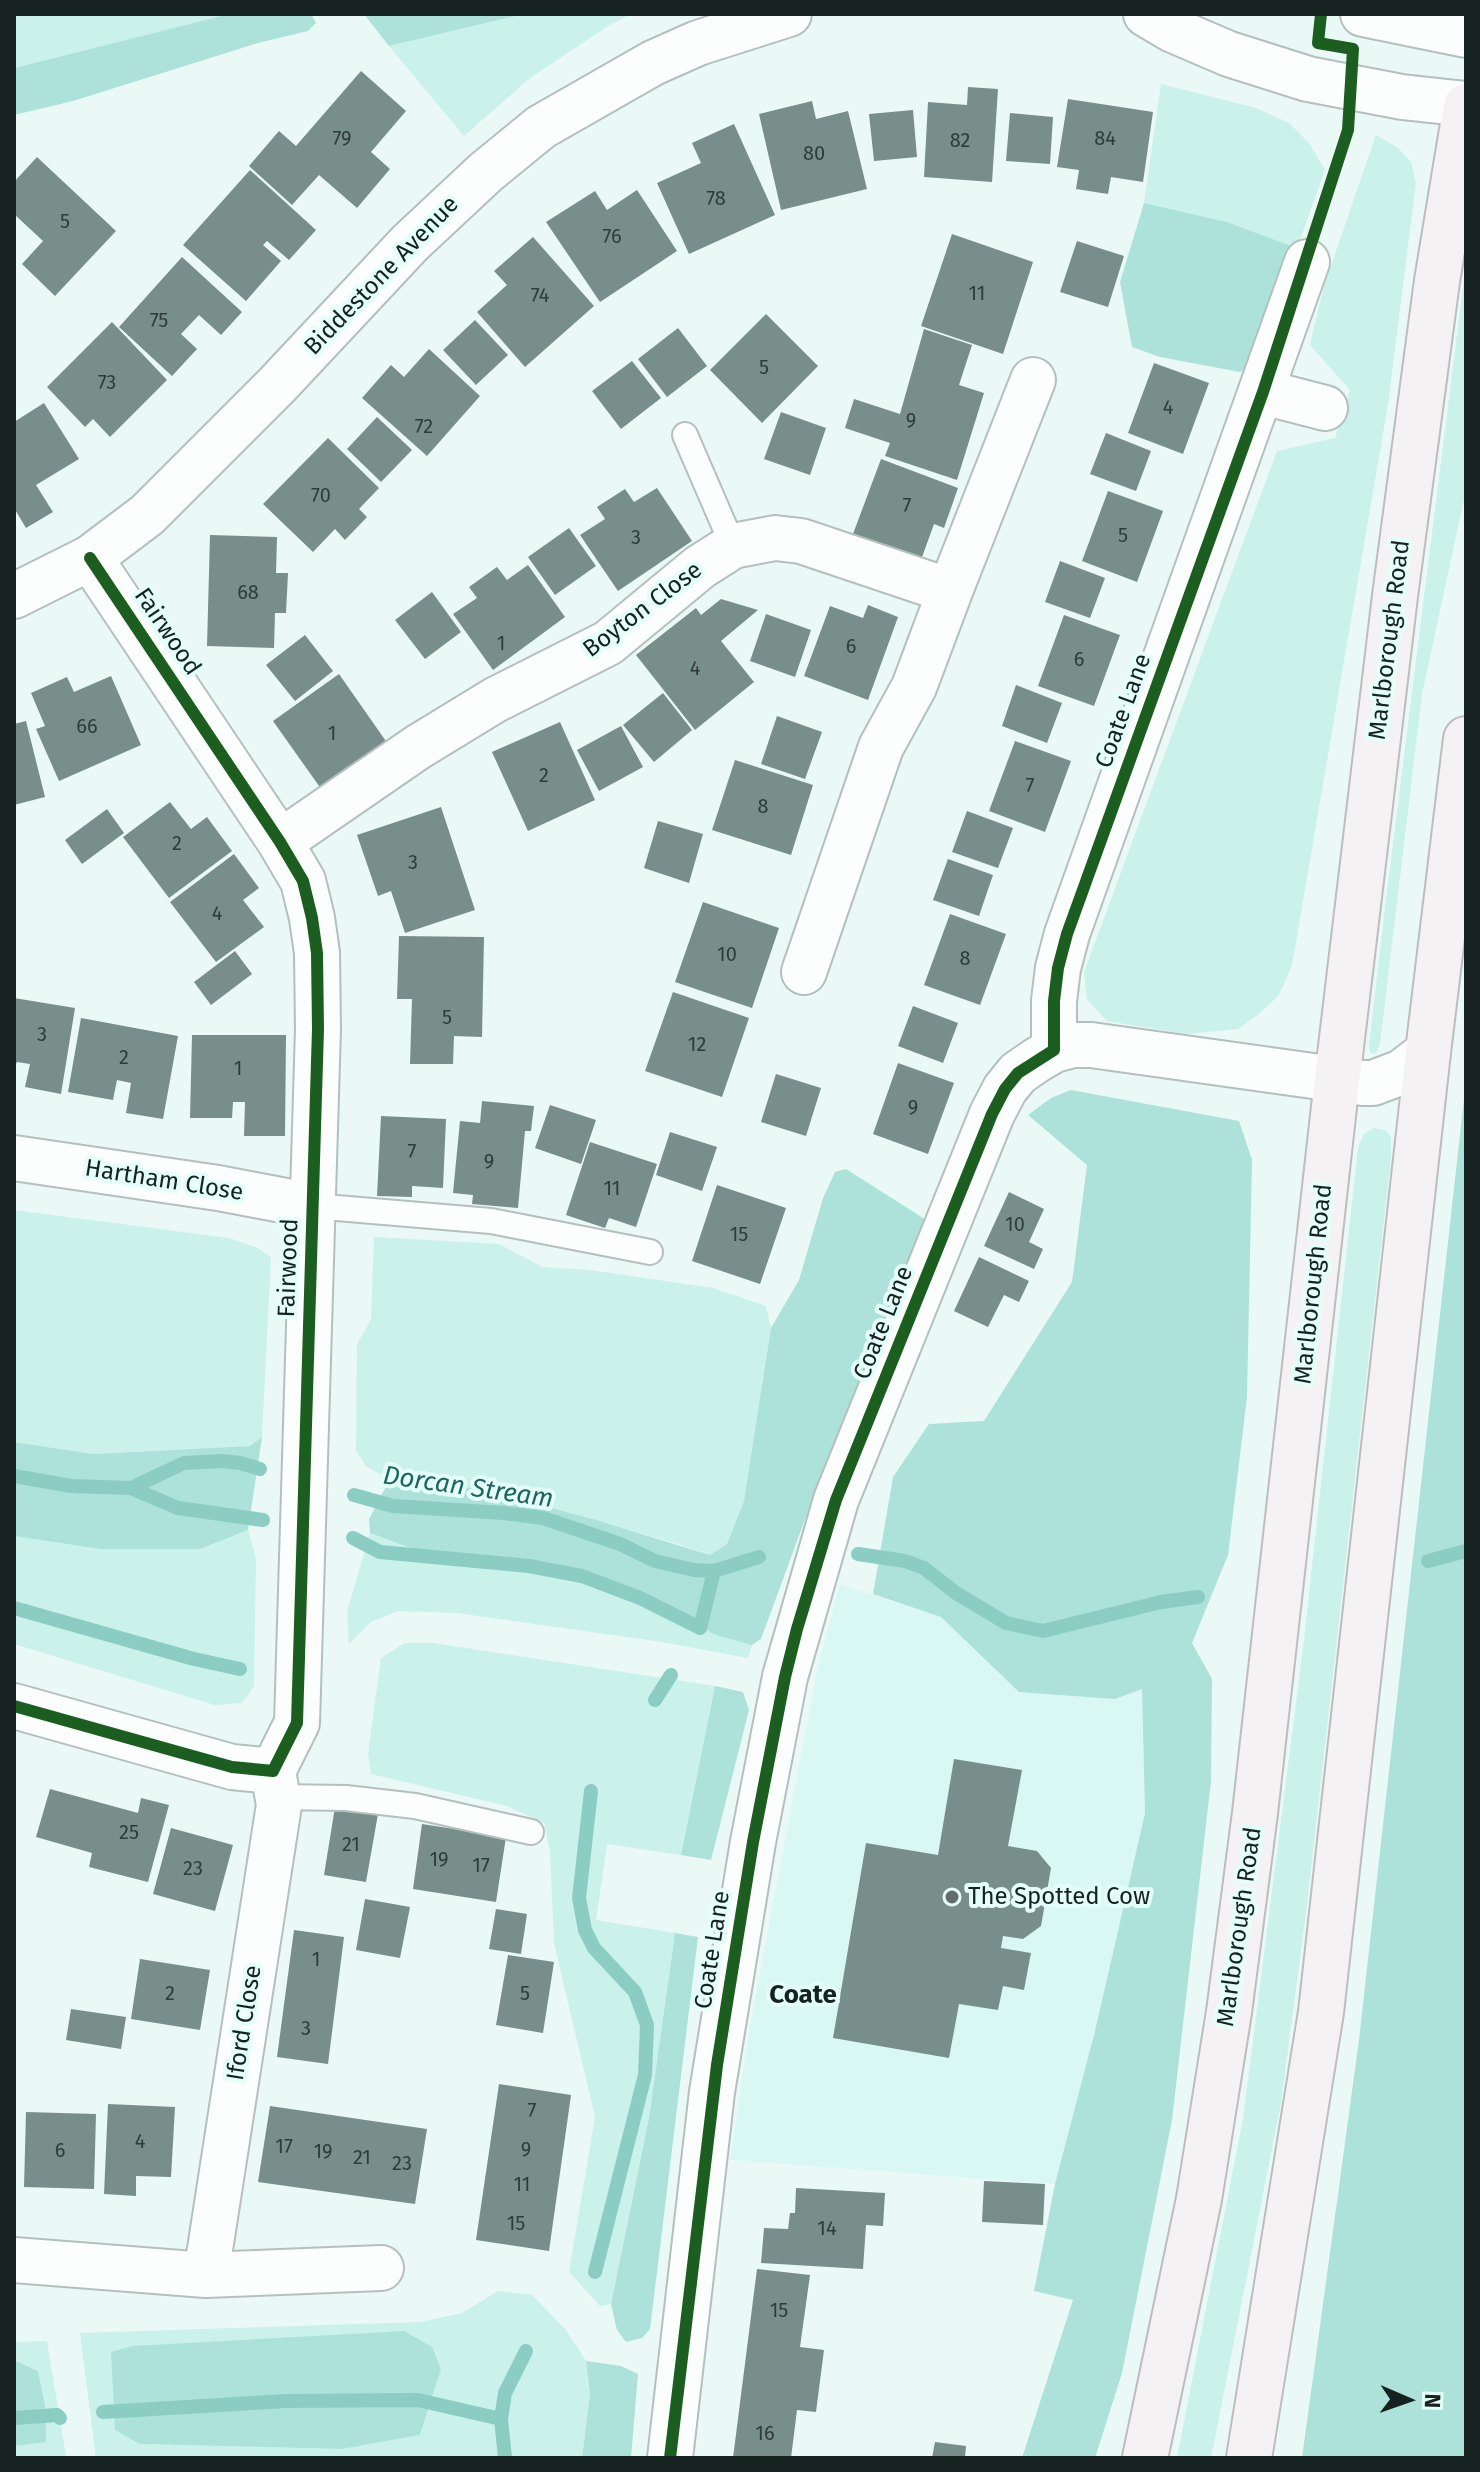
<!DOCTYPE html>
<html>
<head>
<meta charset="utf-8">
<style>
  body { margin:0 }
  #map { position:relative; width:1480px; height:2472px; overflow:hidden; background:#eaf8f6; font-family:"Fira Sans",sans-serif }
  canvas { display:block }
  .frame { position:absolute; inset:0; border:16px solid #152220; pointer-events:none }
  .north { position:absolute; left:1368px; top:2360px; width:80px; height:80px; -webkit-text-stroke:6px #e4fefa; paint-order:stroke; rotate:92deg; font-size:22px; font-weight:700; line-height:32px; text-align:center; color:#152220 }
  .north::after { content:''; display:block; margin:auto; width:28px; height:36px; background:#152220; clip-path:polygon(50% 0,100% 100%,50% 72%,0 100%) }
</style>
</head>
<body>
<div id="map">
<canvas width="1480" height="2472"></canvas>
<div class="frame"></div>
<div class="north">N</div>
</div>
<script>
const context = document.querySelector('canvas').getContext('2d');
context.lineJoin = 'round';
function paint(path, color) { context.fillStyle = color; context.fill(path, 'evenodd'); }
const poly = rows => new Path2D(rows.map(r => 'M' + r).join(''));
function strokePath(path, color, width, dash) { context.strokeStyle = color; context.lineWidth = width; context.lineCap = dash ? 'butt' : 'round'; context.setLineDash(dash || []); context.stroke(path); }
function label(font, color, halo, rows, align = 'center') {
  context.font = font + ' "Fira Sans",sans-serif'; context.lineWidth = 8; context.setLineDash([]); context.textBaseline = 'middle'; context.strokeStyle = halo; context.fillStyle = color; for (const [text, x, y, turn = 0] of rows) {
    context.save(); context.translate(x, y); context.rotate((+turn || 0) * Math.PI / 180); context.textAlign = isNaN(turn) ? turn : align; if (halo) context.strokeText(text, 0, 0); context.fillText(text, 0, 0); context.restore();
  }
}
paint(poly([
  [840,1584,941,1617,1019,1692,1142,1688,1145,1813,1095,2031,1055,2184,730,2160,751,2021,818,1667]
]), '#daf8f3');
paint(poly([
  [14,14,229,14,14,68],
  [524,14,631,14,608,26,530,78,464,136,389,46],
  [1161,84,1256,108,1289,123,1309,143,1325,170,1297,248,1227,222,1144,203],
  [1376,135,1398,148,1411,162,1416,183,1388,404,1292,965,1279,995,1260,1013,1238,1029,1186,1034,1107,1021,1087,999,1084,972,1277,451,1335,438,1350,390,1310,345,1324,286],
  [1466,263,1466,490,1422,694,1380,1044,1376,1053,1373,1054,1370,1053,1369,1046,1385,908],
  [1374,1128,1385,1130,1391,1137,1391,1158,1307,1905,1281,2103,1211,2458,1177,2458,1243,2119,1304,1640,1358,1148,1364,1134],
  [14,1210,229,1238,258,1248,271,1257,262,1437,250,1446,92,1454,14,1442],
  [374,1237,499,1244,542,1267,590,1270,713,1288,766,1306,771,1328,754,1442,744,1501,727,1544,710,1555,672,1542,480,1489,390,1479,367,1467,356,1451,357,1345,371,1319],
  [248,1530,256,1559,254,1686,242,1703,215,1705,14,1644,14,1536,100,1549,200,1549],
  [370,1533,413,1549,587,1573,718,1636,752,1645,748,1658,662,1642,457,1613,398,1611,371,1622,349,1644,347,1612],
  [405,1643,433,1643,715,1686,681,1855,607,1844,596,1920,675,1933,649,2118,611,2304,600,2306,569,2272,595,2117,554,1943,550,1851,544,1823,507,1806,371,1774,368,1754,381,1658],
  [498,2291,532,2295,566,2330,586,2361,590,2393,582,2458,96,2458,80,2333,421,2322,462,2313],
  [441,2368,420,2435,342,2449,140,2444],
  [47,2341,66,2456,14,2458,14,2446,46,2441,38,2371,14,2360,14,2342]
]), '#caf1ea');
paint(poly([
  [229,14,311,14,316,23,308,31,258,43,73,101,14,115,14,68],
  [364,14,524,14,389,46],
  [1144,203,1227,222,1297,248,1268,356,1240,372,1160,357,1132,347,1120,282],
  [1466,1081,1466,2458,1302,2458,1359,2040],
  [1071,1090,1239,1121,1252,1160,1247,1397,1228,1555,1192,1643,1212,1679,1211,1781,1172,2120,1122,2373,1095,2458,1022,2458,1073,2300,1034,2291,1055,2184,1095,2031,1145,1813,1142,1689,1115,1699,1019,1692,941,1617,873,1594,893,1477,929,1424,984,1421,1072,1282,1087,1165,1028,1115,1051,1098],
  [846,1169,931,1223,818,1484,761,1639,752,1645,718,1636,587,1573,413,1549,370,1533,369,1519,390,1479,480,1489,596,1520,710,1555,727,1544,744,1501,771,1328,799,1280,823,1198,835,1172],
  [262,1437,248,1530,200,1549,100,1549,14,1536,14,1442,93,1454,250,1446],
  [715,1686,743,1692,749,1710,711,1860,681,1855],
  [675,1933,698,1937,650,2329,642,2338,626,2342,617,2330,611,2304,649,2118],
  [404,2331,432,2347,441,2369,420,2435,342,2449,140,2444,115,2430,111,2352,133,2346],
  [14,2360,38,2371,45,2406,46,2442,14,2446],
  [586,2361,621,2366,638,2374,631,2458,582,2458,590,2393]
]), '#ace2da');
strokePath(poly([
  [14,1476,71,1486,131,1488,184,1463,222,1461,240,1463,260,1469],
  [131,1488,178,1508,263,1520],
  [354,1495,393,1506,504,1513,543,1518,620,1544,655,1561,694,1570,714,1571,759,1557],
  [353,1538,380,1552,529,1566,582,1576,640,1598,700,1628,714,1571],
  [858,1554,905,1561,924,1568,956,1593,1006,1623,1043,1631,1161,1602,1198,1597],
  [1428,1561,1466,1551],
  [14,1608,194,1659,240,1669],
  [655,1700,671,1675],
  [591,1791,579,1898,585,1930,594,1948,635,1992,647,2025,645,2075,595,2272],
  [103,2412,286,2401,418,2400,501,2419],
  [14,2418,57,2415,60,2418],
  [505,2458,501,2419,505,2393,526,2351]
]), '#8bccc3', 14);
paint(poly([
  [361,71,406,111,371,152,390,169,357,208,319,175,292,205,249,166,279,131,296,146],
  [968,87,998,89,992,182,924,177,928,102,967,105],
  [1068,99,1153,112,1143,182,1111,177,1108,194,1076,189,1079,170,1057,167],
  [812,101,816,119,848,111,867,189,781,210,759,114],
  [913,110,917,157,874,161,869,114],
  [1010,113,1053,117,1050,164,1006,161],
  [734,124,775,215,689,254,657,183,701,163,692,143],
  [37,157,116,231,55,296,22,264,43,241,14,214,14,182],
  [250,170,316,230,289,260,267,241,263,245,281,261,246,301,183,245],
  [637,190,677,251,600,302,546,222,595,191,607,210],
  [952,234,1033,262,1003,354,921,326],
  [533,237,594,306,525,367,477,312,507,285,494,271],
  [1077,241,1124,256,1108,307,1060,292],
  [182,257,242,312,221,335,199,315,181,334,197,349,172,376,119,327],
  [766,314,818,366,762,423,710,370],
  [475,320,508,355,476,385,443,350],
  [112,322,167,380,110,437,93,419,85,427,47,387],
  [678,328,707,366,667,397,638,359],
  [924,329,972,345,959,385,984,393,957,480,885,456,890,443,845,428,854,399,900,414],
  [429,349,480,396,427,456,362,398,391,365,404,377],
  [632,361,661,398,621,429,592,391],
  [1154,363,1209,383,1183,454,1128,433],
  [44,403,79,459,36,485,53,512,26,528,14,508,14,422],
  [781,412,826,428,810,475,764,459],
  [377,417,412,450,381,482,347,449],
  [1106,433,1151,451,1136,491,1090,474],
  [328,438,379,488,359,509,367,517,345,540,335,529,313,552,263,504],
  [881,459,958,488,944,528,934,524,921,560,853,534],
  [657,488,692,541,618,591,580,535,605,519,597,507,625,489,634,502],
  [1108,491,1163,511,1137,582,1082,561],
  [569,528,596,566,555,595,528,557],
  [210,535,277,537,276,573,288,573,286,613,275,613,274,648,207,646],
  [1060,561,1105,578,1090,618,1045,602],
  [528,565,565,617,493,670,453,614,477,598,469,587,497,567,507,580],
  [432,592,461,632,425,659,395,620],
  [721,599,758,610,721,641,754,682,695,730,636,655,696,608,701,615],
  [868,605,898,617,868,700,804,676,830,606,863,618],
  [766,614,811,630,795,677,750,661],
  [1064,615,1120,635,1094,706,1038,686],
  [305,635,333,671,295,701,266,665],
  [339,674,390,747,324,793,273,721],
  [111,676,141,745,59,781,36,729,45,726,31,693,67,677,74,692],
  [1016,685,1062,703,1047,743,1002,726],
  [663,693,692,730,654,762,623,725],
  [777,716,822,732,805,779,761,764],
  [26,721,45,797,14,805,14,724],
  [560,722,595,800,528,831,492,752],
  [621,726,643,767,599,791,577,750],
  [1015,741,1071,761,1045,832,989,811],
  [735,760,813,785,791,855,712,830],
  [170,802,191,829,207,817,232,851,169,898,123,837],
  [441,807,475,910,405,933,391,891,378,896,357,835],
  [107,809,124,833,82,864,65,840],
  [967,811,1013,828,998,868,952,852],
  [658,821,703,834,689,883,644,868],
  [234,854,259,888,243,900,264,927,216,962,170,902],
  [948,859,993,875,979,916,933,900],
  [703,902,779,928,752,1008,675,982],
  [950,914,1006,934,980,1005,924,985],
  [399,936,484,937,482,1037,454,1036,453,1064,410,1064,412,999,397,999],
  [235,951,252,974,211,1005,194,982],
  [673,992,749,1018,722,1097,645,1071],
  [14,998,75,1008,61,1094,25,1087,30,1064,17,1062,14,1067],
  [913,1006,958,1023,943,1063,898,1046],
  [81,1018,178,1036,163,1119,126,1113,131,1083,117,1080,113,1100,68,1092],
  [192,1035,286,1035,285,1136,244,1136,245,1102,233,1102,232,1118,190,1118],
  [898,1063,954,1083,928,1154,873,1134],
  [776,1074,821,1088,806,1136,761,1122],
  [482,1101,534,1106,531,1131,525,1131,518,1208,472,1204,473,1195,453,1193,460,1121,480,1123],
  [550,1105,596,1120,581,1164,535,1148],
  [381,1116,446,1119,443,1188,412,1186,412,1197,377,1196],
  [670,1132,717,1147,702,1191,656,1175],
  [590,1142,657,1164,636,1227,609,1218,605,1228,566,1215],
  [717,1185,786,1208,760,1284,692,1261],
  [1009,1192,1044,1209,1029,1242,1043,1249,1034,1269,984,1246],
  [979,1257,1029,1281,1019,1302,1004,1295,988,1327,954,1311],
  [954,1759,1022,1770,1008,1846,1037,1851,1051,1868,1041,1926,1023,1939,1003,1936,1001,1948,1031,1953,1024,1990,1003,1986,998,2010,959,2004,949,2058,833,2038,866,1843,938,1855],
  [50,1789,138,1813,141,1798,169,1805,148,1882,89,1867,92,1853,36,1837],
  [335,1807,378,1814,366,1882,324,1875],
  [422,1824,506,1837,496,1902,413,1889],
  [171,1828,233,1845,215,1911,153,1894],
  [365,1899,410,1907,400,1958,356,1950],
  [496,1909,527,1914,521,1954,489,1949],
  [294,1930,344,1937,328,2064,277,2057],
  [508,1955,554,1962,543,2033,496,2025],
  [140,1959,210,1970,200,2030,131,2019],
  [71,2009,126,2017,121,2049,66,2040],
  [499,2084,571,2095,549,2251,476,2240],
  [108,2104,175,2107,171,2177,136,2176,136,2196,104,2194],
  [270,2106,427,2129,415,2204,258,2182],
  [26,2112,96,2114,94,2189,24,2187],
  [984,2181,1045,2184,1043,2225,982,2222],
  [796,2188,885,2193,883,2226,866,2225,863,2269,761,2263,764,2228,788,2229,790,2213,795,2213],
  [757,2269,810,2275,800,2347,824,2350,816,2412,797,2410,791,2458,733,2458],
  [935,2442,966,2446,965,2458,932,2458]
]), '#788e8b');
const lane = poly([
  [685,435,733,546],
  [313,1206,491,1221,650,1252],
  [277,1797,346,1798,415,1806,531,1832]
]);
const street = poly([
  [1146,14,1173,30,1229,54,1308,79,1402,97,1466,104],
  [1363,14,1466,35],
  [1263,392,1325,408],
  [950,591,1033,380],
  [14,596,90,558,147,515,278,384,410,243,486,172,541,127,653,63,698,43,789,14],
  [280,842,418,747,495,700,608,643,700,567,733,546,775,538,801,541,950,591,914,687,881,747,804,972],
  [1054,1050,1054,1001,1058,968,1067,934,1307,262],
  [14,1158,218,1188,313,1206],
  [14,1706,232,1767,273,1771,297,1723,318,1029,317,953,312,918,303,881,280,842,90,558],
  [14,2260,206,2275,381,2268],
  [206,2275,279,1805,273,1771],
  [670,2458,712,2092,753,1842,785,1677,836,1500,992,1114,1005,1089,1018,1073,1037,1060,1054,1050,1073,1045,1091,1045,1363,1083,1373,1083,1402,1072,1428,1052]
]);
const primary = poly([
  [1145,2458,1199,2199,1229,2012,1255,1813,1337,1080,1395,596,1437,281,1466,106],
  [1249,2458,1321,2012,1428,1052,1466,739]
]);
strokePath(lane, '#b4c0be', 28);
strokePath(street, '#b4c0be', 48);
strokePath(primary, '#bfbcc0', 48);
strokePath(lane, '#fcfefe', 24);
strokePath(street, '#fcfefe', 44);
strokePath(primary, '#f5f2f4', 44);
strokePath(poly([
  [14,1706,232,1767,273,1771,297,1723,318,1029,317,953,312,918,303,881,280,842,90,558],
  [670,2458,717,2065,753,1842,785,1677,797,1629,836,1500,992,1114,1005,1089,1018,1073,1054,1050,1054,1001,1058,968,1067,934,1263,392,1348,130,1353,49,1318,43,1321,14]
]), '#1b5e20', 12);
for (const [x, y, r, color] of [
  [952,1897,8,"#606d6b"]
]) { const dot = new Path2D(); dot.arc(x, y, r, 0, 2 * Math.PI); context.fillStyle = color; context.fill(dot); strokePath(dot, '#e4fefa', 3); }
label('20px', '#2e3d3b', null, [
  ["79",342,139],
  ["84",1105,139],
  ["82",960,141],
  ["80",814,154],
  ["78",716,199],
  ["5",65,222],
  ["76",612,237],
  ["11",977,294],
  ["74",540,296],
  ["75",159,321],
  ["5",764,368],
  ["73",107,383],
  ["4",1168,408],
  ["9",911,421],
  ["72",424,427],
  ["70",321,496],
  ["7",907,506],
  ["5",1123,536],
  ["3",636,538],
  ["68",248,593],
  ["1",501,644],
  ["6",851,647],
  ["6",1079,660],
  ["4",695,669],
  ["66",87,727],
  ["1",332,734],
  ["2",544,776],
  ["7",1030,786],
  ["8",763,807],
  ["2",177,844],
  ["3",413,863],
  ["4",217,914],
  ["10",727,955],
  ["8",965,959],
  ["5",447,1018],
  ["3",42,1035],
  ["12",697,1045],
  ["2",124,1058],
  ["1",238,1069],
  ["9",913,1108],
  ["7",412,1152],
  ["9",489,1162],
  ["11",612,1189],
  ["10",1015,1225],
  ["15",739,1235],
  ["25",129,1833],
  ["21",351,1845],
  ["19",439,1860],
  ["17",481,1866],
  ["23",193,1869],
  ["1",316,1960],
  ["2",170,1994],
  ["5",525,1994],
  ["3",306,2029],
  ["7",532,2111],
  ["4",140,2142],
  ["17",284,2147],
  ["9",526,2150],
  ["6",60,2151],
  ["19",323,2152],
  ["21",362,2158],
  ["23",402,2164],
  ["11",522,2185],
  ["15",516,2224],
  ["14",827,2229],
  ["15",779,2311],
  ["16",765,2434]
]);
label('24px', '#152220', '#e4fefa', [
  ["Biddestone Avenue",382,276,-46],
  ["Boyton Close",643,610,-37],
  ["Fairwood",167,632,56],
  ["Marlborough Road",1390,640,-83],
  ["Coate Lane",1124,711,-70],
  ["Hartham Close",164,1181,9],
  ["Fairwood",289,1268,-88],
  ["Marlborough Road",1314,1284,-84],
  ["Coate Lane",884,1323,-68],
  ["Marlborough Road",1240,1927,-82],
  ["Coate Lane",713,1950,-81],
  ["Iford Close",245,2023,-81]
]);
label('24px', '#152220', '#e4fefa', [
  ["The Spotted Cow",968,1897]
], 'left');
label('italic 26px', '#1e645c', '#e4fefa', [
  ["Dorcan Stream",468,1488,8]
]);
label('bold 26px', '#152220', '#e4fefa', [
  ["Coate",803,1996]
]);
</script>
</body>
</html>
